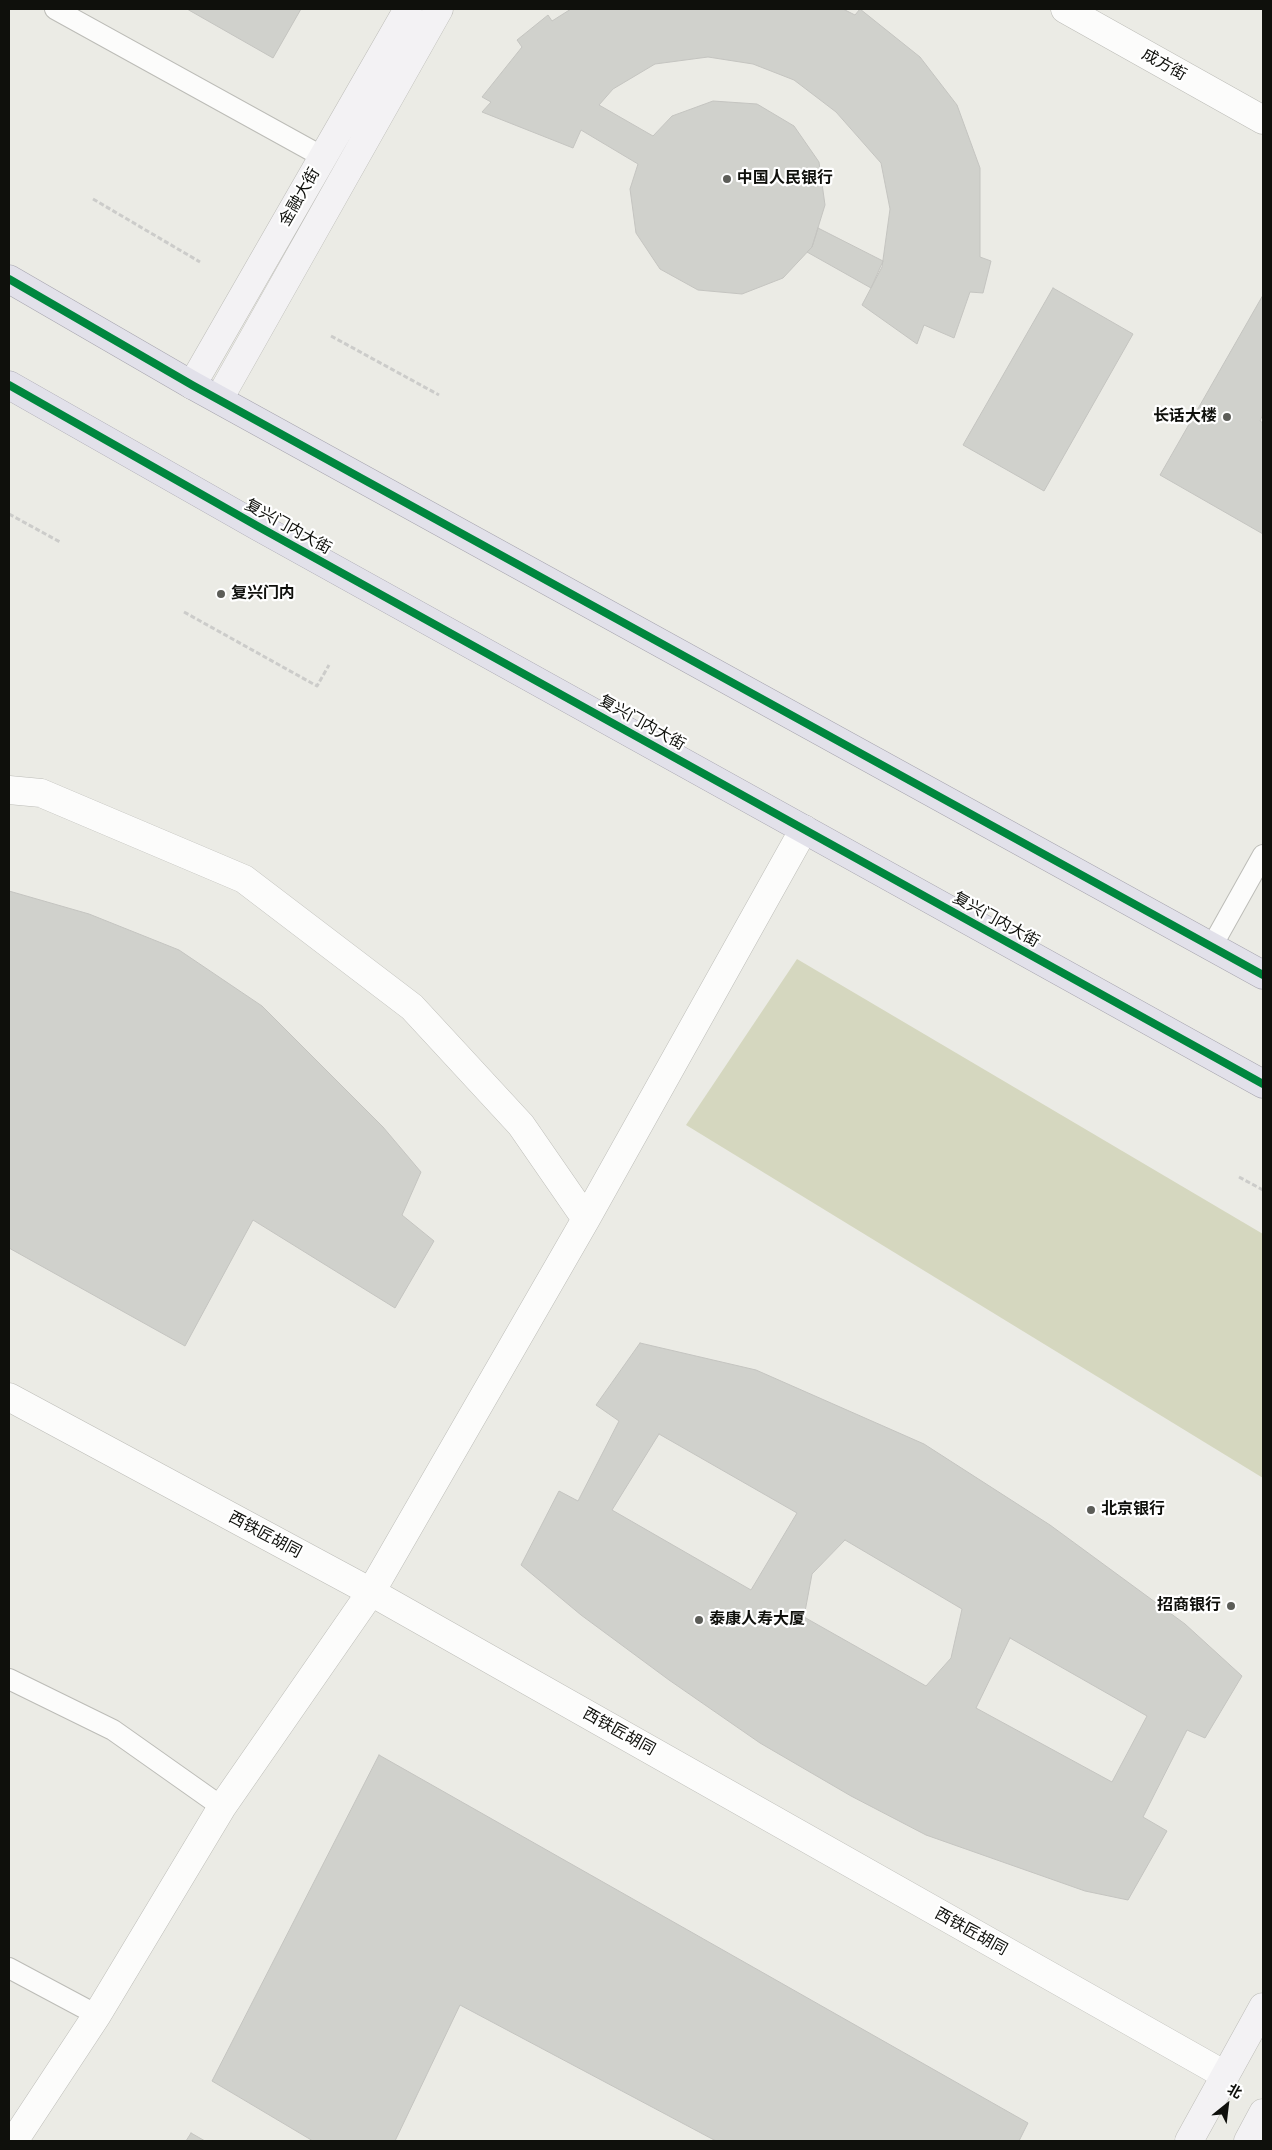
<!DOCTYPE html>
<html>
<head>
<meta charset="utf-8">
<style>
  body { margin:0 }
  #map { position:relative; width:1272px; height:2150px; overflow:hidden; background:#ebebe5; font-family:"Fira Sans","Noto Sans SC",sans-serif }
  canvas { display:block }
  .frame { position:absolute; inset:0; border:10px solid #0f100c; pointer-events:none }
  .north { position:absolute; left:1202px; top:2080px; width:50px; height:50px; -webkit-text-stroke:4px #fff; paint-order:stroke; rotate:29deg; font-size:14px; font-weight:700; line-height:20px; text-align:center; color:#0f100c }
  .north::after { content:''; display:block; margin:auto; width:18px; height:22px; background:#0f100c; clip-path:polygon(50% 0,100% 100%,50% 72%,0 100%) }
</style>
</head>
<body>
<div id="map">
<canvas width="1272" height="2150"></canvas>
<div class="frame"></div>
<div class="north">北</div>
</div>
<script>
const context = document.querySelector('canvas').getContext('2d');
context.lineJoin = 'round';
function paint(path, color) { context.fillStyle = color; context.fill(path, 'evenodd'); }
const poly = rows => new Path2D(rows.map(r => 'M' + r).join(''));
function strokePath(path, color, width, dash) { context.strokeStyle = color; context.lineWidth = width; context.lineCap = dash ? 'butt' : 'round'; context.setLineDash(dash || []); context.stroke(path); }
function label(font, color, halo, rows, align = 'center') {
  context.font = font + ' "Fira Sans","Noto Sans SC",sans-serif'; context.lineWidth = 4.5; context.setLineDash([]); context.textBaseline = 'middle'; context.strokeStyle = halo; context.fillStyle = color; for (const [text, x, y, turn = 0] of rows) {
    context.save(); context.translate(x, y); context.rotate((+turn || 0) * Math.PI / 180); context.textAlign = isNaN(turn) ? turn : align; if (halo) context.strokeText(text, 0, 0); context.fillText(text, 0, 0); context.restore();
  }
}
paint(poly([
  [797,959,1263,1234,1263,1478,686,1125]
]), '#d5d7bf');
const building = poly([
  [187,9,301,9,273,58,187,9],
  [571,9,843,9,855,15,860,9,920,57,957,105,980,168,980,257,991,261,983,293,970,292,954,338,924,325,917,344,862,305,882,267,890,209,881,163,836,112,794,80,753,64,708,57,655,64,613,89,599,105,653,136,672,116,713,101,757,104,794,126,819,162,825,205,812,247,783,278,742,294,698,290,660,269,636,233,630,189,638,164,581,130,573,148,482,112,491,102,482,97,522,47,517,40,548,15,552,21,571,9],
  [818,228,883,261,871,288,807,252,812,247,818,228],
  [1053,288,1133,334,1044,491,963,445,1053,288],
  [1263,295,1263,414,1260,421,1263,423,1263,534,1160,475,1263,295],
  [9,891,89,914,179,950,262,1006,383,1127,421,1172,402,1215,434,1241,395,1308,253,1220,185,1346,9,1248,9,891],
  [640,1343,756,1370,924,1444,1050,1525,1185,1624,1242,1676,1205,1738,1187,1730,1143,1817,1167,1831,1128,1900,1085,1891,926,1835,851,1796,760,1743,669,1680,581,1615,521,1565,559,1491,578,1501,619,1421,596,1405,640,1343],
  [659,1434,797,1513,751,1590,612,1510,659,1434],
  [845,1540,962,1609,951,1658,926,1686,804,1617,812,1574,845,1540],
  [1010,1638,1147,1716,1112,1782,976,1708,1010,1638],
  [379,1755,1028,2123,1019,2141,716,2141,460,2005,395,2141,313,2141,212,2081,379,1755],
  [191,2133,205,2141,186,2141,191,2133]
]);
paint(building, '#d0d1cc');
strokePath(building, '#c4c4c0', 1);
const service = poly([
  [55,9,323,157],
  [1212,946,1263,855],
  [9,1679,113,1730,222,1807],
  [9,1968,97,2015]
]);
const minor = poly([
  [9,790,41,793,244,879,412,1007,521,1125,586,1219],
  [14,2141,97,2015,222,1807,371,1592,586,1219,804,829]
]);
const tertiary = poly([
  [1065,9,1263,120],
  [9,1397,371,1592,1225,2075]
]);
const secondary = poly([
  [192,385,408,9],
  [219,399,439,9],
  [1189,2141,1263,2007],
  [1248,2141,1263,2113]
]);
const trunk = poly([
  [9,279,192,385,1263,975],
  [9,385,259,527,1263,1084]
]);
strokePath(service, '#bcbcb7', 22);
strokePath(minor, '#bcbcb7', 29);
strokePath(tertiary, '#bcbcb7', 29);
strokePath(secondary, '#bcbcb7', 29);
strokePath(trunk, '#a6a4ae', 29);
strokePath(poly([
  [93,199,200,262],
  [331,336,439,395],
  [9,514,60,542],
  [184,612,317,686,329,665],
  [1239,1177,1263,1190]
]), '#ccccca', 3, [5, 2.5]);
strokePath(service, '#fcfcfb', 20);
strokePath(minor, '#fcfcfb', 28);
strokePath(tertiary, '#fcfcfb', 28);
strokePath(secondary, '#f3f2f4', 28);
strokePath(trunk, '#e2e1ea', 28);
strokePath(poly([
  [9,279,192,385,1263,975],
  [9,385,259,527,1263,1084]
]), '#00873e', 8);
for (const [x, y, r, color] of [
  [727,179,5,"#5c5d58"],
  [1227,417,5,"#5c5d58"],
  [221,594,5,"#5c5d58"],
  [1091,1510,5,"#5c5d58"],
  [1231,1606,5,"#5c5d58"],
  [699,1620,5,"#5c5d58"]
]) { const dot = new Path2D(); dot.arc(x, y, r, 0, 2 * Math.PI); context.fillStyle = color; context.fill(dot); strokePath(dot, '#fff', 2); }
label('16px', '#0f100c', '#fff', [
  ["成方街",1164,65,29],
  ["金融大街",300,197,-60],
  ["复兴门内大街",288,527,29],
  ["复兴门内大街",642,723,29],
  ["复兴门内大街",996,920,29],
  ["西铁匠胡同",265,1535,28],
  ["西铁匠胡同",619,1732,29],
  ["西铁匠胡同",971,1932,29]
]);
label('bold 16px', '#0f100c', '#fff', [
  ["中国人民银行",737,179],
  ["长话大楼",1217,417,"right"],
  ["复兴门内",231,594],
  ["北京银行",1101,1510],
  ["招商银行",1221,1606,"right"],
  ["泰康人寿大厦",709,1620]
], 'left');
</script>
</body>
</html>
